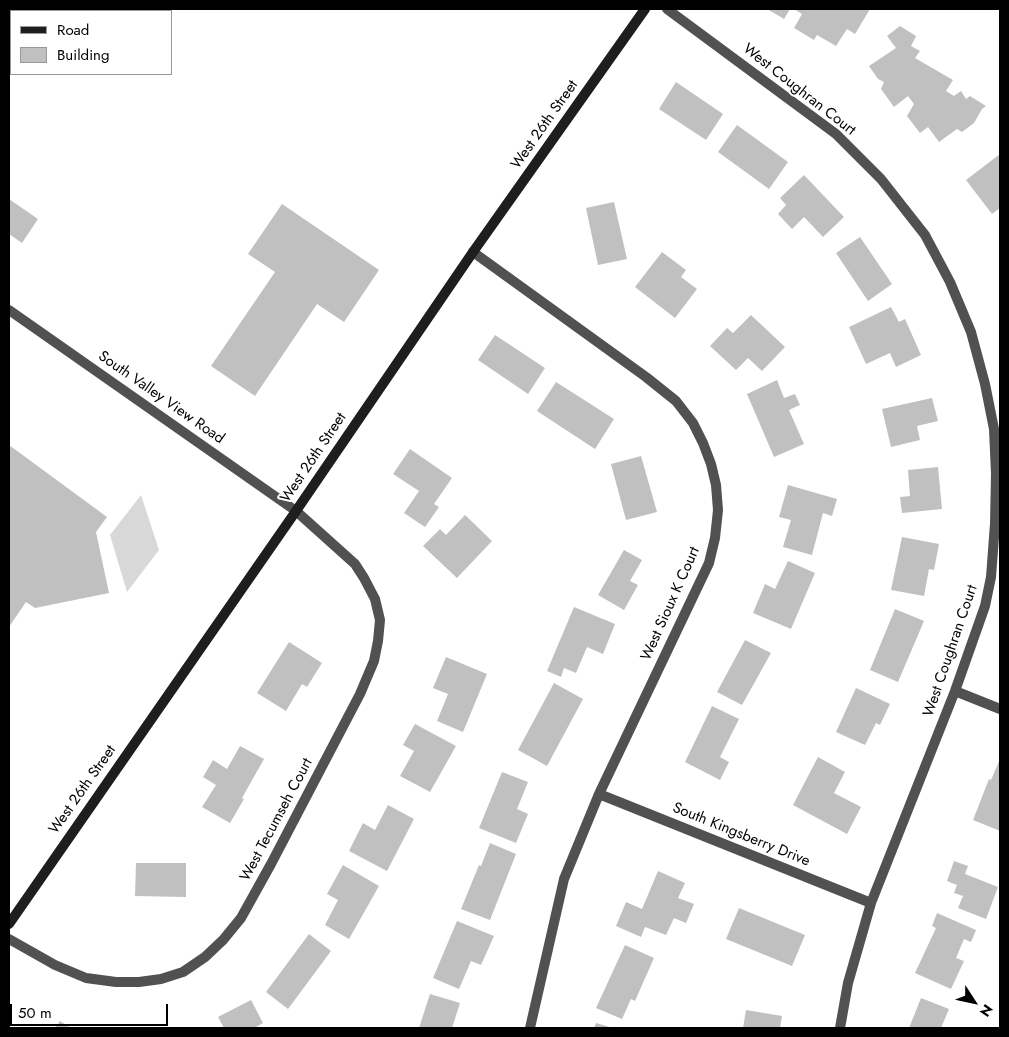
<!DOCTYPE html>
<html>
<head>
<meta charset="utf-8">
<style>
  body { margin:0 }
  #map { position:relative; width:1009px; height:1037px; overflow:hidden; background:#fff; font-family:Jost,sans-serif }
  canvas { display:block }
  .frame { position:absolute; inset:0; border:10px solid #000; pointer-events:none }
  .legend { position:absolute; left:10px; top:10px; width:162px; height:65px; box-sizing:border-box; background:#fff; border:1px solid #999; margin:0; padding:6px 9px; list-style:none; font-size:15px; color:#000 }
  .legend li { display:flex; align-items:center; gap:10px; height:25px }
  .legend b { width:25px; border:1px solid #999 }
  .north { position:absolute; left:949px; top:977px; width:50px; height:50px; -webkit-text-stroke:4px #fff; paint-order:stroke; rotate:125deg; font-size:14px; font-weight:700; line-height:20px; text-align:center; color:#000 }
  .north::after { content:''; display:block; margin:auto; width:18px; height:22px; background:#000; clip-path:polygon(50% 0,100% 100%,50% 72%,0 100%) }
  .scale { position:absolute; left:10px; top:1004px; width:158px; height:22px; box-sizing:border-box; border:2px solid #000; border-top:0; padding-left:6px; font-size:15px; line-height:18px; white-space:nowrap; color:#000; -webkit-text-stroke:4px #fff; paint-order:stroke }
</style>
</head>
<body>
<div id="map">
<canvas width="1009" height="1037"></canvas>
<div class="frame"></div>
<ul class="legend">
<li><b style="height:6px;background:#1e1e1e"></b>Road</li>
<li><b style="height:14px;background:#c0c0c0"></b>Building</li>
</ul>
<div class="north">N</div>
<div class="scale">50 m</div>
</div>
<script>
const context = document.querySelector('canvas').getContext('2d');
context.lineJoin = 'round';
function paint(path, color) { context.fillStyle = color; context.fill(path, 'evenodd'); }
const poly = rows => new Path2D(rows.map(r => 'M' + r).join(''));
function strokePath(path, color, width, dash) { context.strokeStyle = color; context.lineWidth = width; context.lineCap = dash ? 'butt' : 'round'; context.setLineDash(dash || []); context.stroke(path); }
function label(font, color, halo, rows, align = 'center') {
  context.font = font + ' Jost,sans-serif'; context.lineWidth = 4; context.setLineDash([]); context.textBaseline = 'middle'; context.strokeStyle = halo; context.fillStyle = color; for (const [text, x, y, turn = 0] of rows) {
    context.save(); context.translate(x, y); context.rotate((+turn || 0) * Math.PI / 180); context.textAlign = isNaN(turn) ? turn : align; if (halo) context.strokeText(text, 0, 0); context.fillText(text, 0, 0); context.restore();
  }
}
paint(poly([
  [141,495,159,550,127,592,110,535]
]), '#d8d8d8');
paint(poly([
  [767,9,790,9,784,19],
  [794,9,870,9,855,34,847,29,836,46,817,35,814,40,794,28,802,14],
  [900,26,916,36,911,46,920,51,915,58,953,80,946,91,954,96,961,91,966,99,970,96,986,106,982,109,974,123,962,132,957,129,939,142,928,127,920,133,907,116,914,104,908,96,894,107,881,89,884,82,878,79,869,66,896,48,887,36],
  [676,82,723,114,706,140,659,109],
  [737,125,788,162,769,189,718,152],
  [1000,154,1000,208,992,214,966,180],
  [804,175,844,217,823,237,804,217,792,229,778,214,786,205,780,198],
  [9,199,38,219,22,243,9,234],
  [614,202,627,259,598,265,586,208],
  [282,204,379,270,344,322,317,304,255,396,211,366,275,272,248,254],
  [860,237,892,284,868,301,836,253],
  [662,252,686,270,681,277,697,289,675,318,635,287],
  [891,307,899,322,905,319,921,355,896,367,890,353,866,364,849,327],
  [751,315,785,347,762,371,748,358,736,370,710,346,727,328,733,333],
  [495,335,545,368,528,394,478,360],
  [777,380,784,398,795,394,800,405,789,410,804,444,774,457,747,394],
  [556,382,614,419,595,449,537,411],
  [932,398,938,421,917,426,920,440,891,447,882,409],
  [9,445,107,517,96,532,109,593,35,608,26,602,9,627],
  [410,449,452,478,434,504,439,507,425,527,404,513,419,491,393,474],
  [641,456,657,512,626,520,611,464],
  [938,467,942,509,902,513,900,497,910,496,908,470],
  [788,485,837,499,832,516,823,513,812,555,783,547,791,520,779,517],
  [465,515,492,541,457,578,423,546,440,529,446,535],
  [902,537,939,544,934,570,929,569,924,596,891,590],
  [624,550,642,560,630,581,638,585,624,610,598,595],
  [788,561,815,573,791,629,753,613,765,584,775,589],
  [574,607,615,624,603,654,587,647,576,673,564,668,561,677,547,671],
  [895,609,924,621,898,682,870,670],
  [745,640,771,653,742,705,717,692],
  [289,642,322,663,307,687,302,684,286,711,257,693],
  [446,657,487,674,463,732,437,721,448,694,433,688],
  [554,683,583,699,547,766,518,750],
  [856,688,890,704,880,725,876,723,865,745,836,732],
  [712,706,739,719,720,757,729,762,720,780,685,762],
  [415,724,456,746,430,792,400,776,414,751,403,745],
  [240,746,264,759,242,798,244,799,230,823,202,807,216,785,203,777,213,760,227,769],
  [818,757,845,772,834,793,861,807,847,834,793,805],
  [1000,759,1000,831,973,820,989,779,991,780],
  [502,772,528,782,517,809,528,814,516,843,479,828],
  [388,805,414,819,387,871,349,851,363,823,375,830],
  [490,843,516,854,490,920,461,909,479,865,481,866],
  [954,861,968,866,965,874,998,887,986,919,958,908,963,896,954,893,957,885,947,881],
  [136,863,186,863,186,897,135,896],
  [343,865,379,886,349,939,325,925,338,900,327,894],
  [658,871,685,883,678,898,694,904,686,923,674,918,666,935,645,927,641,937,616,926,626,902,642,909],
  [739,908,805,935,792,966,726,939],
  [937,913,976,930,971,942,964,939,956,958,964,961,951,989,915,973,936,928,932,926],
  [457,921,494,936,481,965,471,961,459,989,433,978],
  [309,934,331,951,288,1009,266,992],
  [625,945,654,958,635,1001,631,999,622,1019,596,1008],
  [430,994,460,1003,452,1028,419,1028],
  [921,998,949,1009,941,1028,909,1028],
  [251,1000,263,1023,256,1027,257,1028,224,1028,218,1017],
  [746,1010,782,1016,780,1028,743,1028],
  [60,1021,71,1028,55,1028],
  [596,1023,613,1028,594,1028]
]), '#c0c0c0');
strokePath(poly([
  [667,9,836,134,881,179,925,235,950,282,971,332,985,384,994,429,996,474,995,524,991,577,985,606,955,691,871,903,848,983,840,1028],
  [473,252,646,377,676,401,693,423,703,443,711,464,716,485,718,510,715,538,709,563,599,794,564,879,530,1028],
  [955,691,1000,709],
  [599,794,871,903],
  [9,939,55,965,86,978,116,982,139,982,161,979,183,972,205,957,223,940,241,918,271,864,360,694,374,661,378,641,380,620,375,599,364,578,355,564,296,511]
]), '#515151', 10);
strokePath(poly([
  [9,310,296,511]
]), '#515151', 10);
strokePath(poly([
  [9,924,296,511,473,252,645,9]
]), '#1e1e1e', 10);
label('15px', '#000', '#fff', [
  ["West Coughran Court",799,90,38],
  ["West 26th Street",545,125,-55],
  ["South Valley View Road",161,398,35],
  ["West 26th Street",314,458,-56],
  ["West Sioux K Court",671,604,-66],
  ["West Coughran Court",951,651,-71],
  ["West 26th Street",83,790,-55],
  ["West Tecumseh Court",277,820,-62],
  ["South Kingsberry Drive",741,835,22]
]);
</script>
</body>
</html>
